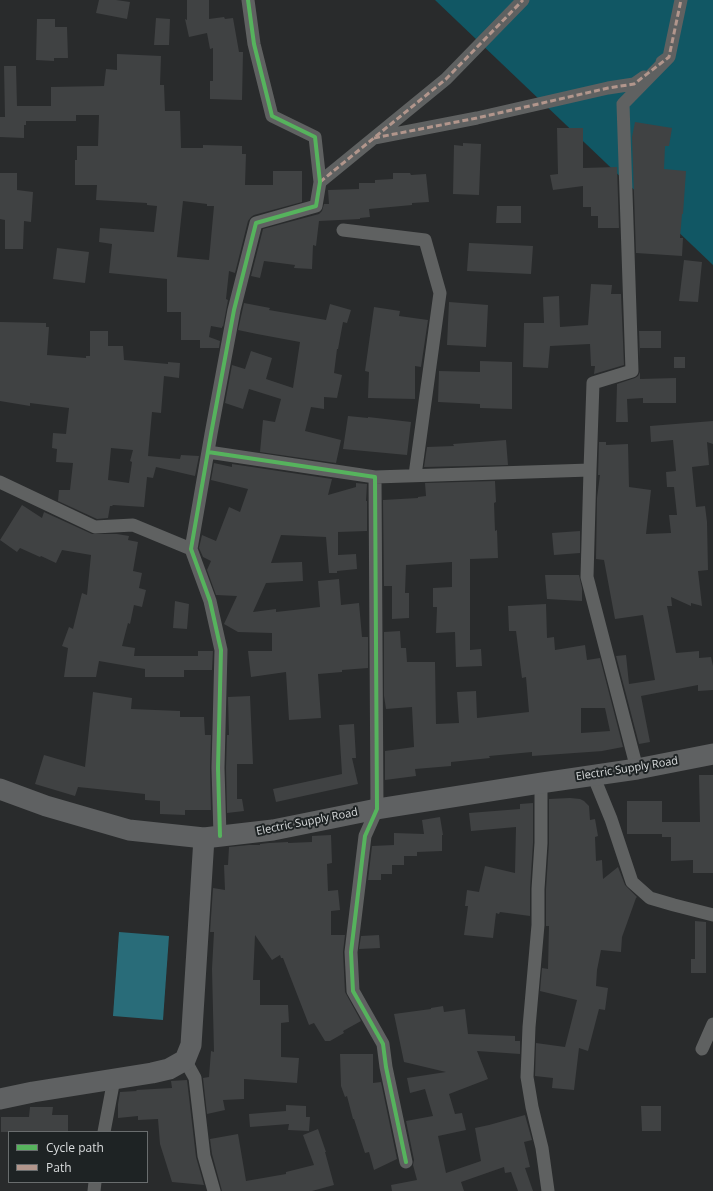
<!DOCTYPE html>
<html>
<head>
<meta charset="utf-8">
<style>
  body { margin:0 }
  #map { position:relative; width:713px; height:1191px; overflow:hidden; background:#292b2c; font-family:"Open Sans",sans-serif }
  canvas { display:block }
  .legend { position:absolute; left:8px; top:1131px; width:140px; height:52px; box-sizing:border-box; background:#1e2324; border:1px solid #696d6e; margin:0; padding:5px 7px; list-style:none; font-size:12px; color:#daddde }
  .legend li { display:flex; align-items:center; gap:8px; height:20px }
  .legend b { width:20px; border:1px solid #696d6e }
</style>
</head>
<body>
<div id="map">
<canvas width="713" height="1191"></canvas>
<ul class="legend">
<li><b style="height:5px;background:#56b35d"></b>Cycle path</li>
<li><b style="height:5px;background:#b2968c"></b>Path</li>
</ul>
</div>
<script>
const context = document.querySelector('canvas').getContext('2d');
context.lineJoin = 'round';
function paint(path, color) { context.fillStyle = color; context.fill(path, 'evenodd'); }
const poly = rows => new Path2D(rows.map(r => 'M' + r).join(''));
function strokePath(path, color, width, dash) { context.strokeStyle = color; context.lineWidth = width; context.lineCap = dash ? 'butt' : 'round'; context.setLineDash(dash || []); context.stroke(path); }
function label(font, color, halo, rows, align = 'center') {
  context.font = font + ' "Open Sans",sans-serif'; context.lineWidth = 4; context.setLineDash([]); context.textBaseline = 'middle'; context.strokeStyle = halo; context.fillStyle = color; for (const [text, x, y, turn = 0] of rows) {
    context.save(); context.translate(x, y); context.rotate((+turn || 0) * Math.PI / 180); context.textAlign = isNaN(turn) ? turn : align; if (halo) context.strokeText(text, 0, 0); context.fillText(text, 0, 0); context.restore();
  }
}
paint(poly([
  [435,0,713,0,713,265]
]), '#115764');
paint(poly([
  [119,932,169,936,163,1020,113,1016]
]), '#296c79');
paint(poly([
  [99,0,116,0,130,2,127,19,96,13],
  [187,0,209,0,209,19,224,17,225,19,233,18,239,52,243,52,242,100,210,99,210,81,213,81,213,48,210,49,207,33,189,37,185,19,187,20],
  [156,18,170,19,169,45,154,45],
  [37,19,55,19,55,27,67,27,68,58,54,58,54,61,36,60],
  [117,54,161,56,160,85,164,85,165,111,180,111,181,148,203,148,203,145,242,146,242,154,246,154,245,185,273,185,273,171,302,171,302,202,254,215,251,217,248,221,235,273,229,271,226,299,228,300,223,327,222,326,222,328,211,326,209,337,220,341,219,348,200,348,200,340,181,340,181,312,167,312,167,279,109,273,112,244,99,242,100,228,154,232,157,206,147,205,147,203,96,200,97,185,75,185,75,160,77,160,77,146,98,146,99,115,76,115,76,121,26,121,26,125,24,125,24,138,0,137,0,117,5,117,4,66,16,66,17,106,51,106,51,87,104,86,106,69,117,70],
  [183,201,207,204,207,206,214,206,209,260,177,257],
  [635,122,672,128,669,146,665,146,664,169,686,171,683,214,682,214,680,238,683,238,682,256,636,253,632,137],
  [557,128,583,128,583,168,617,167,619,228,598,228,598,216,591,216,591,207,583,207,583,186,553,190,550,175,558,174],
  [463,143,481,144,479,195,453,194,454,145,463,146],
  [0,173,17,173,17,190,33,192,31,222,24,221,23,249,5,249,5,220,0,219],
  [393,173,410,173,411,175,426,174,429,202,412,203,412,205,369,209,370,217,360,218,360,219,319,221,316,246,313,245,312,269,294,268,295,265,264,261,260,278,251,276,263,229,319,214,322,211,324,204,329,204,328,190,359,189,359,183,375,183,375,180,393,179],
  [497,206,521,206,521,223,496,223],
  [469,243,533,246,531,274,467,271],
  [57,248,89,252,85,283,53,279],
  [684,260,702,262,698,302,679,301],
  [591,284,612,285,611,294,621,294,624,365,594,374,595,366,591,366,590,344,550,346,548,368,523,367,524,323,544,323,543,297,559,296,560,327,588,325],
  [449,302,488,305,486,347,447,345],
  [244,303,270,308,269,310,326,320,330,304,351,310,347,323,343,322,338,349,337,349,334,373,342,375,337,398,324,397,324,409,311,407,305,431,341,440,336,463,260,452,263,420,275,422,281,399,249,389,243,409,225,403,232,365,245,369,251,351,272,358,266,379,293,388,300,342,257,334,238,330],
  [374,307,400,311,399,316,428,320,421,367,415,366,415,399,368,398,369,372,365,371],
  [0,322,46,323,46,327,49,327,47,355,86,358,86,356,90,356,90,331,108,331,108,346,123,346,124,360,168,364,168,362,180,363,179,378,164,376,161,413,152,412,148,456,180,459,181,455,199,456,195,476,156,467,153,478,147,477,144,507,113,505,112,506,110,506,108,518,97,519,58,501,59,490,70,490,73,463,56,462,57,449,52,448,53,433,66,434,69,408,30,403,30,406,0,401],
  [111,448,133,450,130,461,132,462,129,483,108,480],
  [639,331,661,331,661,348,640,348,640,360],
  [674,357,685,357,685,368,674,368],
  [480,361,512,362,512,409,480,408,480,404,438,402,439,371,480,372],
  [640,372,640,379,676,378,676,403,643,403,643,398,627,399,628,422,616,422,617,384,635,378,638,376],
  [348,416,368,418,368,417,411,422,407,455,343,449],
  [713,421,713,444,707,442,709,465,692,467,696,507,705,506,707,522,708,570,698,571,702,606,691,603,691,606,671,597,672,606,667,606,676,653,699,651,699,658,711,657,713,666,713,690,698,691,698,685,641,696,650,742,639,744,616,656,626,655,629,684,655,680,643,615,615,619,604,560,596,559,597,498,600,475,598,475,599,442,606,442,606,445,628,444,629,487,651,490,646,534,671,533,669,515,677,515,674,487,667,487,666,472,676,471,673,440,651,442,650,426],
  [506,440,508,465,424,467,427,447,454,446,453,444],
  [214,463,232,467,232,464,332,479,328,495,356,487,356,483,367,484,366,501,367,501,367,531,338,532,338,555,356,554,357,569,337,571,337,573,329,573,326,537,281,535,271,563,302,562,303,581,266,583,253,612,276,609,276,612,320,607,318,581,339,579,341,605,359,603,362,637,368,637,368,668,342,670,342,672,318,674,321,718,289,720,286,672,251,677,248,651,272,651,272,633,238,632,224,624,237,596,216,595,207,570,211,561,203,557,199,548,202,535,216,541,229,507,240,512,248,489,211,480],
  [495,481,496,502,494,503,495,531,497,530,498,558,470,559,470,650,481,649,482,666,456,667,455,632,436,633,437,607,433,607,433,588,452,587,452,562,406,565,405,593,409,593,409,618,392,619,392,586,384,586,383,500,418,498,418,497,426,496,425,483],
  [22,505,42,518,44,512,92,534,117,534,129,536,128,540,138,542,133,571,142,573,139,588,146,590,142,607,134,605,130,624,128,623,122,646,135,648,134,656,198,656,198,651,213,651,212,670,184,670,184,677,145,677,145,669,99,661,96,677,64,677,68,648,62,646,69,627,73,629,82,593,87,595,91,555,62,550,56,563,41,556,40,557,20,548,17,552,0,540],
  [580,531,580,553,554,555,552,533],
  [545,575,579,575,582,588,582,601,547,599],
  [175,601,189,604,187,629,173,628],
  [546,604,547,638,554,637,555,650,585,645,587,660,600,658,623,747,602,751,603,751,532,756,532,752,489,756,490,758,451,762,451,766,415,769,416,776,385,780,385,751,414,747,412,707,386,709,384,696,384,632,400,631,401,648,406,648,407,662,435,662,436,724,459,723,457,692,476,691,477,718,529,712,526,677,522,678,516,631,509,631,508,606],
  [581,708,605,708,610,731,581,733],
  [93,692,132,698,131,709,180,711,180,717,204,717,205,735,211,735,210,768,211,810,185,810,185,815,160,814,160,801,145,800,145,794,78,787,75,796,35,784,44,755,85,767],
  [250,696,253,764,237,764,237,799,242,799,244,811,227,813,226,768,227,735,229,735,228,697],
  [354,724,356,758,352,758,358,784,276,802,273,789,342,774,339,725],
  [699,775,713,775,713,873,693,873,693,860,671,861,671,837,662,837,662,834,627,834,627,801,662,801,662,822,700,822],
  [570,798,580,799,584,801,589,806,590,820,595,819,598,836,595,837,596,861,602,860,603,879,618,867,625,885,637,897,636,898,622,937,621,952,601,950,597,970,596,986,608,988,605,1010,599,1009,588,1051,579,1048,574,1090,552,1088,553,1078,535,1076,536,1043,565,1047,577,1000,540,991,542,968,548,969,549,926,546,926,546,889,549,843,549,799],
  [533,803,533,843,530,889,530,916,500,912,499,914,496,913,493,938,464,935,468,906,465,906,467,890,479,892,485,866,515,873,516,827,471,831,469,813,520,809,520,804],
  [440,817,443,835,442,835,442,851,417,852,417,856,404,856,404,865,392,865,392,874,381,874,381,880,368,880,372,846,394,845,394,833,424,834,422,820],
  [331,835,332,863,327,864,328,891,338,890,340,910,331,911,331,935,345,935,343,952,345,992,361,1021,343,1031,344,1033,330,1041,325,1041,314,1023,309,1025,283,958,281,958,280,955,272,960,255,935,253,980,260,980,260,1005,288,1005,289,1022,281,1023,281,1057,299,1058,297,1083,244,1079,244,1099,223,1100,225,1110,207,1114,203,1078,209,1077,211,1051,214,1052,212,969,214,932,210,932,213,888,225,890,224,865,228,865,229,847,249,845,260,845,260,844,269,843,288,842,288,843,312,842,312,836],
  [695,921,706,922,706,973,691,973,691,959,695,959],
  [379,935,380,948,359,949,361,936],
  [443,1006,444,1012,465,1009,468,1034,515,1036,515,1041,520,1041,520,1054,477,1051,488,1079,449,1094,455,1114,462,1113,466,1130,438,1136,446,1173,481,1161,475,1128,489,1125,525,1115,532,1140,524,1142,530,1167,525,1168,533,1191,518,1191,511,1172,505,1173,504,1167,461,1182,464,1191,392,1191,391,1185,417,1180,413,1165,414,1160,406,1121,433,1116,425,1089,410,1093,407,1078,446,1072,404,1062,394,1014,431,1009,431,1008],
  [340,1054,373,1054,373,1083,381,1082,397,1159,374,1170,369,1152,365,1153,354,1119,353,1119,347,1096,345,1097,341,1086],
  [187,1080,196,1157,204,1185,172,1182,160,1144,158,1119,138,1120,138,1116,118,1118,118,1104,120,1092,137,1091,136,1090,172,1088,171,1081],
  [286,1105,306,1106,306,1117,310,1117,309,1131,288,1130,289,1124,250,1127,249,1114,286,1111],
  [641,1106,661,1106,661,1131,642,1131],
  [30,1107,53,1107,52,1115,68,1115,68,1132,1,1132,1,1117,29,1117],
  [318,1129,326,1152,325,1152,334,1185,312,1191,222,1191,212,1154,210,1139,238,1134,246,1181,286,1174,286,1172,314,1165,303,1135]
]), '#404243');
strokePath(poly([
  [662,62,669,57,681,0],
  [374,138,477,118,608,88,634,84,644,77],
  [320,182,446,79,523,0],
  [343,230,425,240,440,293,415,475],
  [208,452,375,477,377,809,365,836,351,952,353,991,383,1044,386,1067,406,1162],
  [590,470,593,383,632,371,623,104,669,57],
  [375,477,590,470,587,577,637,769],
  [0,482,95,527,133,525,191,549],
  [593,775,611,819,632,882,650,898,674,905,713,915],
  [541,783,541,843,538,889,538,925,529,1027,527,1077,532,1107,542,1148,548,1191],
  [220,836,218,768,221,650,210,601,191,549,211,434,234,310,256,223,316,206,320,182,315,137,272,116,254,44,248,0],
  [702,1049,713,1024],
  [185,1060,195,1078,204,1156,214,1191],
  [104,1132,114,1079],
  [94,1191,95,1182]
]), '#5f6161', 13);
strokePath(poly([
  [0,789,46,806,129,830,204,838,273,830,377,809,541,783,637,769,713,754],
  [0,1099,33,1092,152,1073,169,1069,185,1060,191,1045,204,838]
]), '#5f6162', 21);
strokePath(poly([
  [374,138,477,118,608,88,634,84,669,57,681,0],
  [320,182,446,79,523,0]
]), '#b2968c', 3, [6, 3]);
strokePath(poly([
  [208,452,375,477,377,809,365,836,351,952,353,991,383,1044,386,1067,406,1162],
  [220,836,218,768,221,650,210,601,191,549,211,434,234,310,256,223,316,206,320,182,315,137,272,116,254,44,248,0]
]), '#56b35d', 4);
label('11px', '#daddde', '#1e2324', [
  ["Electric Supply Road",627,769,-9],
  ["Electric Supply Road",307,822,-11]
]);
</script>
</body>
</html>
